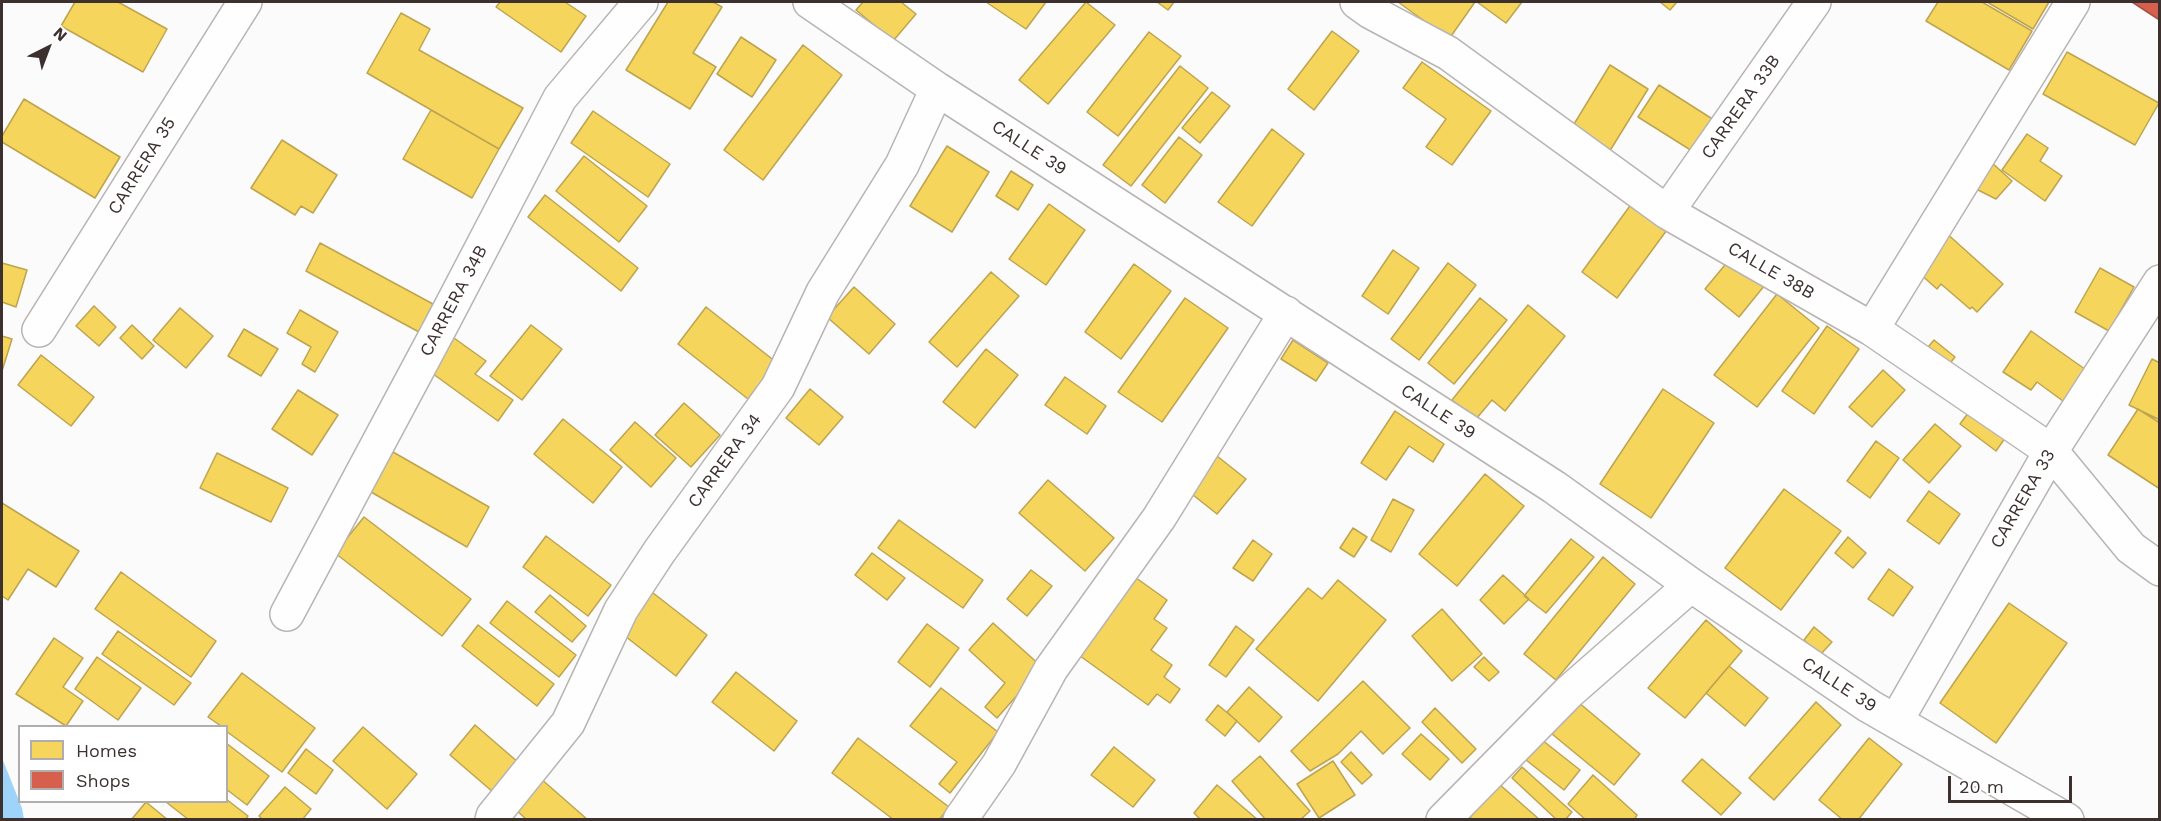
<!DOCTYPE html>
<html>
<head>
<meta charset="utf-8">
<style>
  body { margin:0 }
  #map { position:relative; width:2161px; height:821px; overflow:hidden; background:#fbfbfb; font-family:"Work Sans",sans-serif }
  canvas { display:block }
  .frame { position:absolute; inset:0; border:3px solid #3d3130; pointer-events:none }
  .legend { position:absolute; left:18px; top:725px; width:210px; height:78px; box-sizing:border-box; background:#fff; border:2px solid #b1adac; margin:0; padding:8px 10px; list-style:none; font-size:18px; color:#3d3130 }
  .legend li { display:flex; align-items:center; gap:12px; height:30px }
  .legend b { width:30px; border:2px solid #b1adac }
  .north { position:absolute; left:18px; top:18px; width:60px; height:60px; -webkit-text-stroke:4px #fff; paint-order:stroke; rotate:42deg; font-size:16px; font-weight:700; line-height:24px; text-align:center; color:#3d3130 }
  .north::after { content:''; display:block; margin:auto; width:21px; height:27px; background:#3d3130; clip-path:polygon(50% 0,100% 100%,50% 72%,0 100%) }
  .scale { position:absolute; left:1948px; top:776px; width:124px; height:27px; box-sizing:border-box; border:3px solid #3d3130; border-top:0; padding-left:8px; font-size:18px; line-height:21px; white-space:nowrap; color:#3d3130; -webkit-text-stroke:4px #fff; paint-order:stroke }
</style>
</head>
<body>
<div id="map">
<canvas width="2161" height="821"></canvas>
<div class="frame"></div>
<ul class="legend">
<li><b style="height:16px;background:#f6d55c"></b>Homes</li>
<li><b style="height:16px;background:#d6604d"></b>Shops</li>
</ul>
<div class="north">N</div>
<div class="scale">20 m</div>
</div>
<script>
const context = document.querySelector('canvas').getContext('2d');
context.lineJoin = 'round';
function paint(path, color) { context.fillStyle = color; context.fill(path, 'evenodd'); }
const poly = rows => new Path2D(rows.map(r => 'M' + r).join(''));
function strokePath(path, color, width, dash) { context.strokeStyle = color; context.lineWidth = width; context.lineCap = dash ? 'butt' : 'round'; context.setLineDash(dash || []); context.stroke(path); }
function label(font, color, halo, rows, align = 'center') {
  context.font = font + ' "Work Sans",sans-serif'; context.lineWidth = 6; context.setLineDash([]); context.textBaseline = 'middle'; context.strokeStyle = halo; context.fillStyle = color; for (const [text, x, y, turn = 0] of rows) {
    context.save(); context.translate(x, y); context.rotate((+turn || 0) * Math.PI / 180); context.textAlign = isNaN(turn) ? turn : align; if (halo) context.strokeText(text, 0, 0); context.fillText(text, 0, 0); context.restore();
  }
}
paint(poly([
  [2,758,22,808,24,819,2,819]
]), '#9fd4fa');
const homes = poly([
  [75,2,118,2,167,29,143,72,61,26,75,2],
  [500,2,565,2,586,16,561,52,496,7,500,2],
  [668,2,713,2,722,7,693,53,716,67,690,109,626,70,668,2],
  [863,2,901,2,916,14,893,41,856,10,863,2],
  [986,2,1046,2,1026,29,986,2],
  [1086,2,1115,25,1048,104,1019,80,1086,2],
  [1157,2,1174,2,1168,10,1157,2],
  [1398,2,1475,2,1449,39,1398,2],
  [1477,2,1522,2,1506,23,1477,2],
  [1660,2,1677,2,1670,10,1660,2],
  [1938,2,1982,2,2032,31,2009,70,1926,21,1938,2],
  [1987,2,2049,2,2033,29,1987,2],
  [401,13,430,29,419,50,523,108,499,149,367,73,401,13],
  [1332,31,1359,51,1314,110,1288,89,1332,31],
  [1149,32,1181,56,1118,136,1087,112,1149,32],
  [741,37,776,60,752,97,717,74,741,37],
  [803,45,842,75,763,180,724,150,803,45],
  [2067,52,2159,103,2135,145,2043,94,2067,52],
  [1422,62,1491,111,1452,165,1426,147,1446,119,1403,88,1422,62],
  [1610,65,1648,89,1595,175,1557,152,1610,65],
  [1180,66,1208,88,1131,186,1103,165,1180,66],
  [1659,85,1736,134,1716,166,1638,117,1659,85],
  [1212,92,1230,106,1200,143,1182,128,1212,92],
  [24,99,120,157,95,198,2,142,2,136,24,99],
  [431,110,499,149,472,198,403,159,431,110],
  [593,111,670,164,648,197,571,143,593,111],
  [1272,129,1304,154,1252,226,1218,202,1272,129],
  [2027,134,2048,148,2040,161,2062,176,2045,201,2002,170,2027,134],
  [1179,137,1202,155,1165,203,1142,185,1179,137],
  [282,140,337,175,313,213,301,206,295,215,251,188,282,140],
  [947,146,989,172,952,232,910,206,947,146],
  [584,156,647,206,619,242,556,191,584,156],
  [1991,162,2012,181,1996,199,1976,189,1991,162],
  [1011,171,1033,185,1018,210,996,196,1011,171],
  [1640,192,1675,219,1617,298,1582,272,1640,192],
  [545,195,638,268,621,291,528,217,545,195],
  [1049,204,1085,230,1046,285,1009,259,1049,204],
  [1944,231,2003,284,1977,312,1972,307,1970,309,1941,284,1937,289,1909,264,1944,231],
  [320,243,433,304,419,332,306,271,320,243],
  [1739,248,1773,275,1739,317,1705,289,1739,248],
  [1393,250,1419,268,1388,314,1362,296,1393,250],
  [2,263,27,270,16,307,2,302,2,263],
  [1448,263,1476,285,1419,360,1391,339,1448,263],
  [1134,264,1171,291,1121,359,1085,332,1134,264],
  [2100,268,2134,287,2109,331,2075,312,2100,268],
  [991,272,1019,296,957,367,929,342,991,272],
  [854,287,895,324,869,354,827,317,854,287],
  [1777,294,1819,328,1757,407,1714,375,1777,294],
  [1185,298,1228,328,1162,422,1118,392,1185,298],
  [1480,298,1507,320,1454,384,1428,363,1480,298],
  [1528,305,1565,336,1505,411,1492,400,1476,419,1452,400,1528,305],
  [94,306,116,327,99,346,76,326,94,306],
  [706,307,776,362,748,399,678,344,706,307],
  [180,308,213,336,186,368,153,340,180,308],
  [300,310,338,332,315,372,302,364,311,347,287,333,300,310],
  [132,325,154,346,142,359,120,338,132,325],
  [531,325,562,349,522,400,490,376,531,325],
  [1827,326,1859,349,1814,414,1782,391,1827,326],
  [244,329,278,349,261,376,228,356,244,329],
  [2031,331,2089,372,2067,404,2037,382,2031,390,2003,372,2031,331],
  [2,336,12,339,2,371,2,336],
  [454,338,486,361,475,374,513,400,498,421,429,371,454,338],
  [1293,340,1328,363,1316,381,1281,359,1293,340],
  [1934,340,1955,357,1944,371,1923,353,1934,340],
  [986,349,1018,375,975,428,943,402,986,349],
  [41,355,94,397,71,426,18,385,41,355],
  [2152,359,2160,363,2160,420,2129,405,2152,359],
  [1883,370,1905,390,1872,427,1849,407,1883,370],
  [1065,377,1106,406,1087,434,1045,405,1065,377],
  [810,389,843,417,819,445,786,418,810,389],
  [1663,389,1714,423,1651,518,1600,484,1663,389],
  [298,390,338,415,312,455,272,429,298,390],
  [684,403,720,435,691,467,655,435,684,403],
  [1972,408,2008,434,1996,451,1960,424,1972,408],
  [2138,409,2160,423,2160,489,2108,455,2138,409],
  [1395,411,1444,444,1433,462,1409,446,1386,480,1361,463,1395,411],
  [563,419,622,467,593,503,534,454,563,419],
  [635,422,676,458,651,487,610,450,635,422],
  [1935,424,1961,446,1929,483,1903,460,1935,424],
  [1876,441,1899,458,1870,498,1847,481,1876,441],
  [393,452,489,507,467,547,371,492,393,452],
  [217,453,288,488,271,522,200,488,217,453],
  [1217,456,1246,479,1217,514,1188,491,1217,456],
  [1485,474,1524,506,1457,586,1419,554,1485,474],
  [1048,480,1114,538,1085,571,1019,513,1048,480],
  [1784,489,1841,531,1781,610,1725,568,1784,489],
  [1929,491,1960,514,1939,544,1907,521,1929,491],
  [1393,499,1414,510,1391,552,1371,540,1393,499],
  [2,503,79,551,56,587,28,569,8,600,2,596,2,503],
  [364,517,471,599,442,636,335,553,364,517],
  [899,520,983,580,963,608,878,548,899,520],
  [1353,528,1367,537,1354,557,1340,548,1353,528],
  [546,536,611,585,588,616,523,567,546,536],
  [1848,537,1866,553,1853,568,1835,553,1848,537],
  [1571,539,1594,557,1546,613,1524,596,1571,539],
  [1253,540,1272,554,1253,581,1233,568,1253,540],
  [872,553,905,578,887,600,855,575,872,553],
  [1603,557,1635,584,1556,680,1524,654,1603,557],
  [1889,569,1913,587,1893,616,1868,599,1889,569],
  [1031,570,1052,586,1027,616,1007,599,1031,570],
  [121,572,216,641,191,677,95,609,121,572],
  [1132,575,1167,600,1154,619,1167,628,1151,650,1172,665,1164,677,1180,689,1170,703,1157,694,1148,705,1076,653,1132,575],
  [1503,575,1529,599,1504,624,1480,600,1503,575],
  [1338,580,1386,620,1318,701,1256,649,1308,588,1322,599,1338,580],
  [648,589,707,635,676,676,616,629,648,589],
  [550,595,586,626,572,642,535,612,550,595],
  [507,601,576,655,559,677,490,623,507,601],
  [2009,603,2067,643,1996,743,1940,703,2009,603],
  [1442,609,1482,654,1452,681,1412,636,1442,609],
  [1706,620,1742,651,1685,718,1648,688,1706,620],
  [993,623,1042,667,997,718,985,707,1005,683,969,650,993,623],
  [927,624,959,648,930,687,898,662,927,624],
  [478,625,554,684,537,706,462,646,478,625],
  [1236,626,1254,640,1226,677,1209,665,1236,626],
  [1814,627,1832,642,1820,655,1804,640,1814,627],
  [118,631,191,683,174,705,102,654,118,631],
  [54,638,83,658,63,687,83,701,66,726,16,694,54,638],
  [97,657,141,688,118,720,75,689,97,657],
  [1484,657,1499,672,1489,681,1474,667,1484,657],
  [1729,666,1768,698,1745,726,1706,693,1729,666],
  [736,672,797,721,774,751,712,702,736,672],
  [242,673,315,728,282,772,226,731,226,726,221,726,208,717,242,673],
  [1363,681,1410,728,1383,754,1361,731,1338,754,1310,771,1291,751,1363,681],
  [1249,687,1282,717,1259,742,1227,712,1249,687],
  [941,688,998,732,950,793,939,784,957,762,910,726,941,688],
  [1578,702,1640,754,1614,785,1552,734,1578,702],
  [1816,702,1841,725,1774,800,1749,778,1816,702],
  [1218,705,1237,721,1225,736,1206,720,1218,705],
  [1435,708,1476,749,1462,763,1422,722,1435,708],
  [475,725,526,769,501,799,450,755,475,725],
  [363,727,417,774,387,809,333,761,363,727],
  [1421,734,1449,759,1430,780,1402,754,1421,734],
  [858,738,949,807,939,820,894,820,832,773,858,738],
  [1869,738,1902,764,1858,820,1843,820,1819,800,1869,738],
  [1542,740,1580,770,1564,790,1526,760,1542,740],
  [226,743,269,776,247,805,226,789,226,743],
  [1114,747,1155,780,1133,807,1091,775,1114,747],
  [306,749,333,770,316,794,288,773,306,749],
  [1351,752,1372,775,1362,784,1341,762,1351,752],
  [1260,756,1310,811,1300,820,1266,820,1232,781,1260,756],
  [1702,759,1741,793,1721,815,1682,781,1702,759],
  [1333,761,1355,795,1319,818,1297,784,1333,761],
  [1522,767,1572,812,1565,820,1557,820,1512,778,1522,767],
  [1593,775,1637,815,1634,820,1586,820,1568,804,1593,775],
  [540,778,588,820,527,820,514,808,540,778],
  [1499,784,1540,820,1473,820,1470,817,1499,784],
  [1217,785,1258,820,1201,820,1194,813,1217,785],
  [285,787,311,809,302,820,263,820,259,816,285,787],
  [226,799,248,816,245,820,189,820,166,802,226,802,226,799],
  [146,802,168,820,131,820,146,802]
]);
paint(homes, '#f6d55c');
strokePath(homes, '#bea44f', 1.5);
const shops = poly([
  [2132,2,2160,2,2160,16,2158,19,2132,2]
]);
paint(shops, '#d6604d');
strokePath(shops, '#a85244', 1.5);
const minor = poly([
  [810,2,937,89,1554,487,1691,585,1869,706,2067,820],
  [1357,2,1371,12,1448,53,1667,212,1872,329,2051,451,2131,548,2160,569],
  [1667,212,1814,2],
  [1872,329,2073,2],
  [39,330,245,2],
  [287,614,443,322,560,98,641,2],
  [1896,721,2051,451,2160,282],
  [492,820,493,816,568,723,621,610,659,552,778,387,823,292,902,165,937,89],
  [960,820,999,764,1051,669,1159,518,1286,313],
  [1443,820,1569,692,1691,585]
]);
strokePath(minor, '#b8b4b3', 36);
strokePath(minor, '#fefefe', 33);
label('18px', '#3d3130', '#fff', [
  ["CARRERA 33B",1741,107,-55],
  ["CALLE 39",1029,148,33],
  ["CARRERA 35",142,166,-58],
  ["CALLE 38B",1771,271,30],
  ["CARRERA 34B",454,301,-62],
  ["CALLE 39",1438,412,33],
  ["CARRERA 34",725,461,-54],
  ["CARRERA 33",2023,499,-60],
  ["CALLE 39",1839,685,33]
]);
</script>
</body>
</html>
